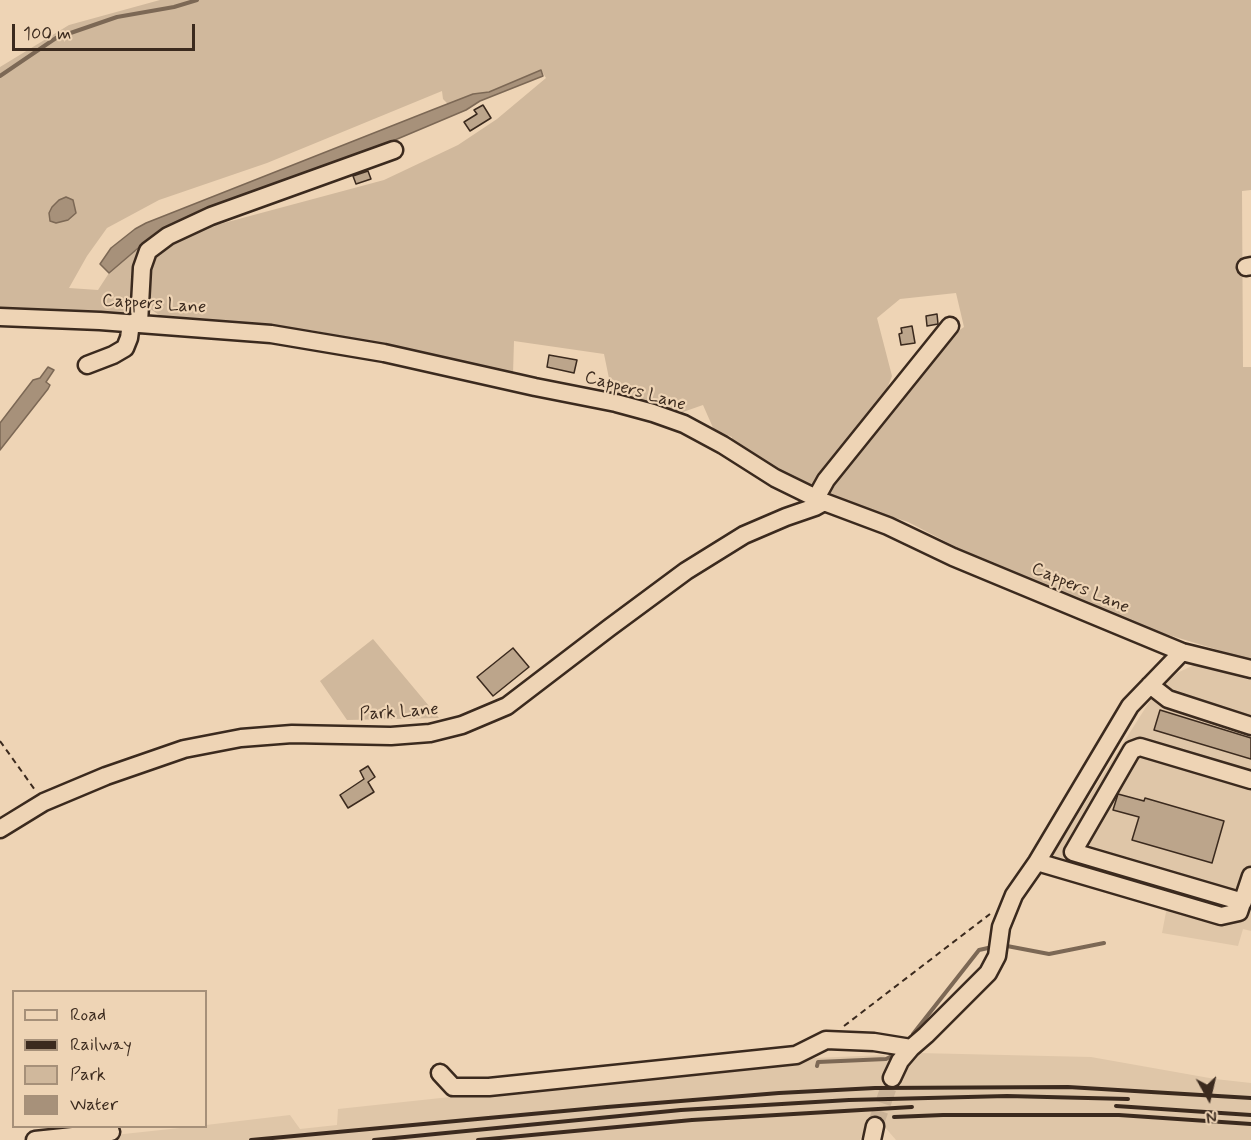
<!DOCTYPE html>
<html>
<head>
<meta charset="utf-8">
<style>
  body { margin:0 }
  #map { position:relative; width:1251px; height:1140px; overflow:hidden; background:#eed4b5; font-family:Mynerve,sans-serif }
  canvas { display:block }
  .legend { position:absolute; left:12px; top:990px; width:195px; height:138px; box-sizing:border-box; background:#eed4b5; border:2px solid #a69079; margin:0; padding:8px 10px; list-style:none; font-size:18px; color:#3b2a1e }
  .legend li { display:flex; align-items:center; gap:12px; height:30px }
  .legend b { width:30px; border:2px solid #a69079 }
  .north { position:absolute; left:1179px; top:1068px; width:60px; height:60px; -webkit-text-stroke:4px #eed4b5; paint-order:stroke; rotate:172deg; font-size:16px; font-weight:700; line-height:24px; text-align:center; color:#3b2a1e }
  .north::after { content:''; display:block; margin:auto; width:21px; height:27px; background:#3b2a1e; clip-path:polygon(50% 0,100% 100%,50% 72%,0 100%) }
  .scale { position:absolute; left:12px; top:24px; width:183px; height:27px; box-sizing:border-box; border:3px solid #3b2a1e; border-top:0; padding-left:8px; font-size:18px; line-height:21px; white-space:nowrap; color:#3b2a1e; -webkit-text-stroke:4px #eed4b5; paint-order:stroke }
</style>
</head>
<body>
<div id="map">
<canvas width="1251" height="1140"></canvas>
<ul class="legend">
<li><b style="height:8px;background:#eed4b5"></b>Road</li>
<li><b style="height:8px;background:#3b2a1e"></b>Railway</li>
<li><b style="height:16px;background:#d0b89c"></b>Park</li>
<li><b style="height:16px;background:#a7917a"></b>Water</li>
</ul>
<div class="north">N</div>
<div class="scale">100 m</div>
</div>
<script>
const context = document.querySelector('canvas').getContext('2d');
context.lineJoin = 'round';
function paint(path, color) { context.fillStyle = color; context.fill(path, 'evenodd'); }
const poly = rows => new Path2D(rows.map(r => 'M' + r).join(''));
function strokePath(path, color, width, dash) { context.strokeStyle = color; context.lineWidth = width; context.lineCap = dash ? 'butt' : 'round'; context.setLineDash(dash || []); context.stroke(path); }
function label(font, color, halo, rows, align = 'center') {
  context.font = font + ' Mynerve,sans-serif'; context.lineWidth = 4.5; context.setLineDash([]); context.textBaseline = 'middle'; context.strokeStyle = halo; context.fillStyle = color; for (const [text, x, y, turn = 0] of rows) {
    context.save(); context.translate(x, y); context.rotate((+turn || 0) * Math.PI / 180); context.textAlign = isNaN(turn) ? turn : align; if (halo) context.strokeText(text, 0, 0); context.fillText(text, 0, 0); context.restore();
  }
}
paint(poly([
  [1194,665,1251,680,1251,931,1243,929,1238,946,1162,933,1167,907,1042,871,1153,696,1177,673],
  [918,1053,1091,1057,1215,1079,1251,1083,1251,1140,896,1140,883,1125,866,1126,860,1140,68,1140,189,1127,206,1126,206,1125,290,1115,300,1129,337,1125,338,1109,815,1058,884,1055,891,1062,907,1062]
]), '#dfc6a8');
paint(poly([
  [160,0,1251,0,1251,190,1242,191,1243,367,1251,367,1251,660,1149,629,991,565,908,522,829,496,830,483,948,338,964,327,956,293,900,299,877,318,892,376,886,391,873,409,874,415,814,486,770,466,732,443,732,437,714,430,703,405,683,412,612,393,604,354,514,341,513,374,311,330,299,333,162,317,146,306,151,268,155,257,163,247,186,234,220,224,384,180,458,145,497,119,546,78,541,70,489,92,473,94,448,104,443,99,442,91,267,163,159,200,107,228,87,256,69,288,98,290,109,273,134,250,143,253,132,284,135,297,133,305,126,314,0,310,0,67,69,25],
  [373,639,439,718,347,720,320,681]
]), '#d0b89c');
const water = poly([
  [541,70,543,76,480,101,466,110,338,164,150,238,109,273,100,264,111,248,135,229,146,223,432,110,473,94,489,92,541,70],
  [66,197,73,200,76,213,68,220,56,223,50,221,49,213,52,207,59,200,66,197],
  [48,367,54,370,46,382,50,385,48,389,0,450,0,423,33,380,40,378,48,367]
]);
paint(water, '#a7917a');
strokePath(water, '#7c6855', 1.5);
strokePath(poly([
  [0,76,56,38,117,17,174,7,197,0],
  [1007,946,1049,954,1104,943],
  [913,1034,979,950,988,948],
  [817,1066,818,1062,886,1059,896,1054]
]), '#7c6855', 4);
const building = poly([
  [483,105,491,118,470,131,464,122,477,114,474,110,483,105],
  [368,171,371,179,356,184,353,176,368,171],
  [937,314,938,324,927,326,926,316,937,314],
  [912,326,915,343,901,345,899,334,902,333,901,328,912,326],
  [549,355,577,360,574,373,547,367,549,355],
  [513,648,529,667,493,696,477,677,513,648],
  [1160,710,1251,738,1251,759,1154,730,1160,710],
  [368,766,375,777,368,782,374,792,348,808,340,795,364,779,360,771,368,766],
  [1118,794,1144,801,1145,798,1224,821,1212,863,1132,840,1139,817,1113,810,1118,794]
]);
paint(building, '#bca58b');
strokePath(building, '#3b2a1e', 1.5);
strokePath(poly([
  [875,1126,892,1078]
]), '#cab297', 16, [16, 8]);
const minor = poly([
  [1246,267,1251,266],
  [0,317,100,321,271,334,384,353,535,387,616,403,653,413,684,424,723,445,775,478,824,502,888,526,953,557,1182,652,1251,669],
  [139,323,142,268,148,251,168,236,211,216,394,150],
  [87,365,113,355,125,348,129,338,131,323],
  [816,498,826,480,950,326],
  [1150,685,1168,699,1251,726],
  [0,829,44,802,106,776,184,749,241,738,292,734,391,736,430,733,462,725,507,706,609,628,686,571,744,535,786,517,815,507,824,502],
  [1037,862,1221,916,1239,912,1251,876],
  [1243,902,1073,852,1132,750,1140,747,1251,780],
  [440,1073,453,1087,489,1087,796,1055,826,1040,874,1042,911,1048],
  [892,1078,900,1061,911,1048,926,1035,988,973,997,956,1001,927,1014,895,1037,862,1130,706,1182,652],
  [35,1140,111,1132],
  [872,1140,875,1126]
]);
strokePath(minor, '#3b2a1e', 21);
strokePath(poly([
  [0,741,35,790],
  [844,1026,990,914]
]), '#3b2a1e', 2, [6, 4.5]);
strokePath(minor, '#eed4b5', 16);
strokePath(poly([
  [1116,1106,1251,1115],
  [894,1117,943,1115,1119,1115,1251,1124],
  [251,1140,607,1107,779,1093,875,1088,1068,1087,1251,1098],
  [374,1140,681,1110,849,1100,1007,1096,1128,1099],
  [478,1140,692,1120,912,1107]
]), '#3b2a1e', 4);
label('18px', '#3b2a1e', '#eed4b5', [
  ["Cappers Lane",154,305,4],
  ["Cappers Lane",635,392,16],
  ["Cappers Lane",1080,589,23],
  ["Park Lane",399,713,-4]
]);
</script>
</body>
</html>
